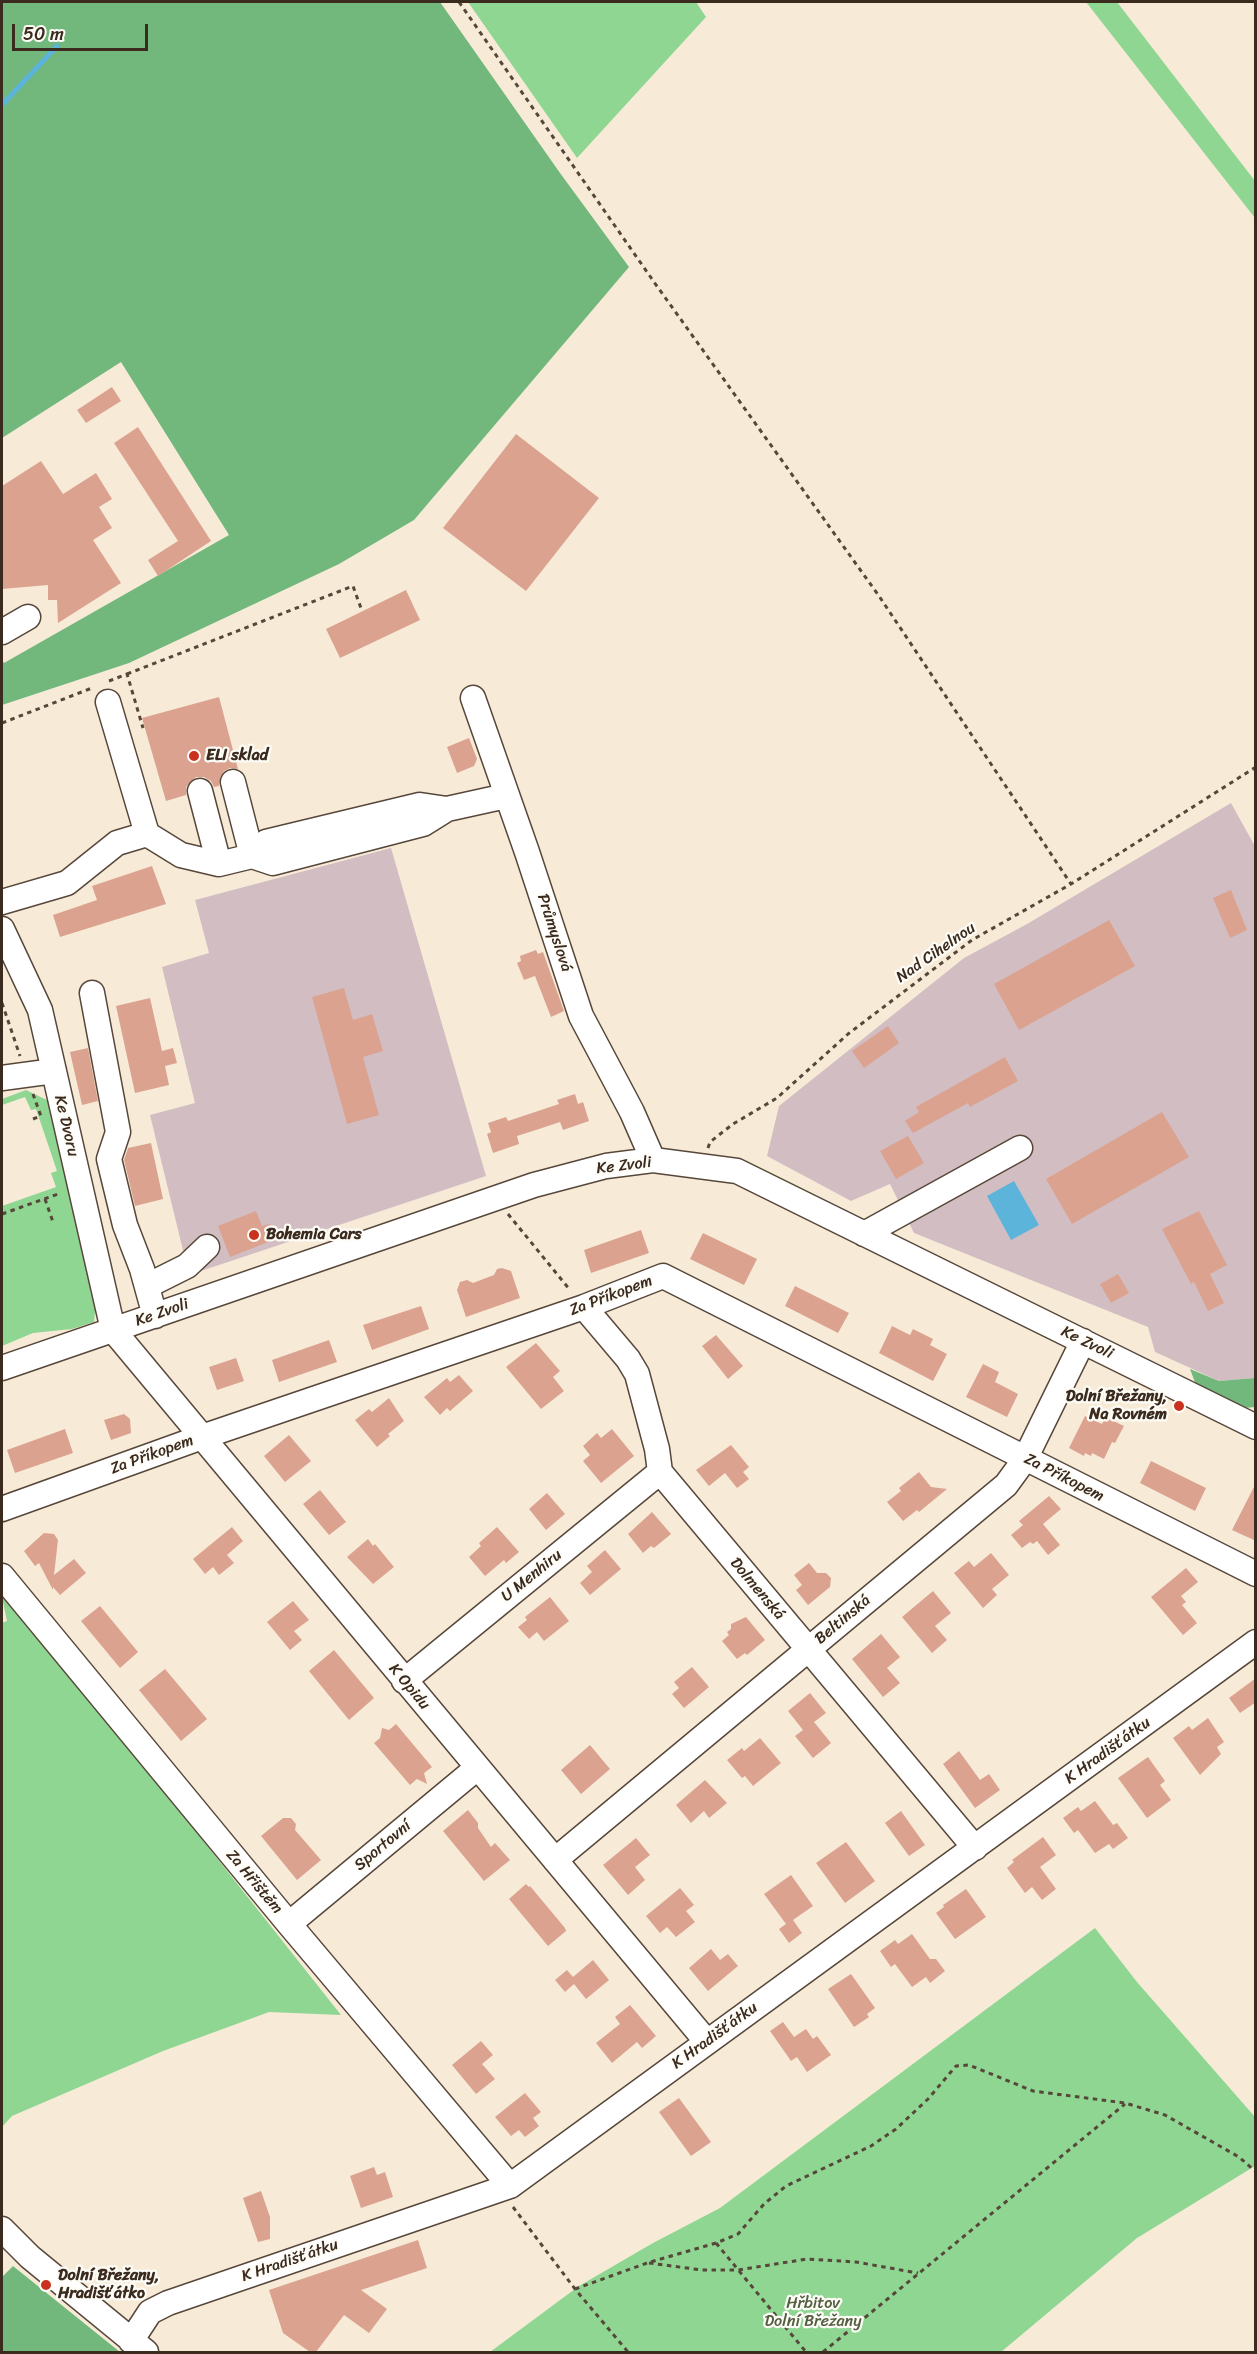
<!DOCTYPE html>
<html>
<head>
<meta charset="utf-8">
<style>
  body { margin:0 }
  #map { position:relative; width:1257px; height:2354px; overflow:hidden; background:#f7ebd8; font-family:Sriracha,sans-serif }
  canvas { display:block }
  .frame { position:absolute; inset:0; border:3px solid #3b2a1e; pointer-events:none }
  .scale { position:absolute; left:12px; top:24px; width:136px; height:27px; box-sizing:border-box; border:3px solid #3b2a1e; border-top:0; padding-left:8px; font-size:18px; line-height:21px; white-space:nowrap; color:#3b2a1e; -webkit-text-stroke:4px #fdfcf7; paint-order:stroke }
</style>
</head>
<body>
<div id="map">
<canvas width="1257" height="2354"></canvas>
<div class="frame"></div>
<div class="scale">50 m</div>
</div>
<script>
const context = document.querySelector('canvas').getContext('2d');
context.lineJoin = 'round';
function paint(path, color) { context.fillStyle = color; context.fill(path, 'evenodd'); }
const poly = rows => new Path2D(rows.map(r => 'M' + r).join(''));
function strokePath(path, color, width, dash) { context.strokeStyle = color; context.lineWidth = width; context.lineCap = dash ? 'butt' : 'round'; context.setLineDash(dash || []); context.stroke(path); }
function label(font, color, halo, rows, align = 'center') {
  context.font = font + ' Sriracha,sans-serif'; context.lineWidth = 4.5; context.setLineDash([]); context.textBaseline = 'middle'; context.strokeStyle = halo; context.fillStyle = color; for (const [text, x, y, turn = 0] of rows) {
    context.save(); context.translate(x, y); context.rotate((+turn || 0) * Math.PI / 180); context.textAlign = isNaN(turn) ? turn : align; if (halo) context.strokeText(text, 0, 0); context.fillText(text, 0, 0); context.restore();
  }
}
paint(poly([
  [1231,803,1256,848,1255,1378,1219,1381,1155,1352,1148,1327,914,1233,890,1184,851,1201,767,1156,779,1106,964,958,1027,924],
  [391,848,486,1176,189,1275,150,1115,195,1103,162,967,209,953,195,900]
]), '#d2bec2');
paint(poly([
  [468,2,696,2,706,17,577,158],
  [1086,2,1117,2,1255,181,1255,218],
  [26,1090,49,1101,96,1303,94,1322,72,1329,33,1333,2,1346,2,1206,56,1187,51,1173,57,1171,36,1109,31,1110,25,1097,2,1105,2,1099],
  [5,1594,129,1747,341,2015,269,2012,163,2051,12,2116,2,2127,2,1623,7,1621,2,1597],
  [1095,1928,1137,1982,1255,2117,1255,2166,1137,2238,1001,2352,490,2352,579,2286,653,2243,720,2208]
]), '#8ed692');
paint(poly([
  [2,2,440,2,560,173,629,267,414,520,339,564,129,663,2,705,2,660,4,663,229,535,121,362,2,438],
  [1190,1369,1219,1381,1255,1378,1255,1407,1245,1408,1196,1385],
  [13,2266,120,2352,2,2352,2,2277]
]), '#72b77c');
paint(poly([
  [1014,1181,1039,1225,1011,1240,987,1196]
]), '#5db4da');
strokePath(poly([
  [2,105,57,46]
]), '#5db4da', 5);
paint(poly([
  [112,387,121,401,86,423,77,410],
  [138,427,211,541,158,576,148,560,178,541,114,443],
  [516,434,599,498,526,591,443,528],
  [41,461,63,494,96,473,112,499,99,507,112,528,93,540,121,583,58,623,57,600,48,600,48,585,2,589,2,486],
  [406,590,420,620,340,658,326,629],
  [219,697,238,769,230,768,224,771,220,778,219,786,214,787,211,781,204,777,196,777,186,787,186,795,166,801,142,718],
  [469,738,477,759,474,766,457,773,447,747],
  [152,866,166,904,60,937,53,915,97,900,92,886],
  [1231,890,1247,930,1230,938,1213,898],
  [1109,920,1135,966,1019,1030,994,984],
  [536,950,538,954,543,952,564,1011,551,1017,535,976,524,980,517,963,521,961,520,956],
  [344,988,353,1020,372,1014,383,1051,363,1057,379,1115,347,1124,312,997],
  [150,998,162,1051,173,1048,177,1063,165,1066,169,1085,135,1093,116,1006],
  [888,1026,899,1043,864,1068,852,1051],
  [88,1048,98,1101,82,1105,70,1052],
  [1005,1057,1018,1081,970,1107,968,1103,913,1133,905,1121,919,1112,916,1107],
  [575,1094,578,1104,583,1102,589,1121,563,1130,560,1122,539,1129,517,1136,519,1144,493,1153,487,1134,491,1132,488,1123,506,1117,508,1121,559,1104,557,1100],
  [1162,1112,1189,1157,1072,1224,1046,1179],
  [908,1136,924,1163,896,1179,880,1151],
  [151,1143,163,1199,135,1206,124,1160,128,1148],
  [256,1211,262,1226,270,1224,276,1239,230,1257,218,1226],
  [1199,1211,1227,1265,1210,1274,1224,1303,1208,1311,1194,1282,1191,1284,1162,1229],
  [641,1230,649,1253,591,1273,584,1250],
  [703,1233,757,1259,744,1285,690,1259],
  [502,1268,511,1271,520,1298,466,1317,457,1290,460,1282,467,1280,473,1283,486,1278,494,1275,497,1269],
  [1118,1274,1129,1293,1111,1303,1100,1284],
  [795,1286,849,1313,838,1333,785,1306],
  [421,1306,429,1329,372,1350,363,1325],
  [892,1326,910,1335,913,1329,933,1339,930,1345,947,1354,933,1381,879,1353],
  [716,1335,743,1366,728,1379,702,1346],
  [329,1340,337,1362,279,1382,272,1360],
  [536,1343,560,1371,553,1377,564,1391,541,1409,506,1367],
  [236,1358,244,1381,217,1390,209,1367],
  [983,1364,999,1372,995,1382,1018,1394,1007,1417,966,1397],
  [459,1375,473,1391,450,1411,447,1408,440,1415,424,1397,447,1378,450,1382],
  [389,1398,404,1421,388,1434,390,1436,377,1447,355,1420,369,1409,372,1412],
  [124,1414,130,1419,131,1433,111,1440,104,1420],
  [1085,1416,1102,1424,1105,1417,1124,1426,1115,1443,1112,1442,1104,1459,1092,1453,1091,1456,1085,1453,1084,1456,1069,1448],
  [65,1429,73,1453,15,1473,7,1450],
  [612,1429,634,1456,601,1483,583,1461,590,1455,583,1446,597,1433,601,1438],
  [289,1435,311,1461,285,1482,264,1456],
  [731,1445,749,1467,743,1472,749,1479,737,1488,725,1473,709,1486,696,1470],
  [1151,1461,1206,1488,1195,1511,1140,1483],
  [919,1472,931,1487,947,1489,919,1512,917,1510,903,1521,887,1502,901,1491,899,1488],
  [1256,1483,1256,1541,1232,1530],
  [320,1490,346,1522,329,1535,303,1504],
  [547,1493,565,1514,546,1530,529,1509],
  [1049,1496,1061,1509,1043,1524,1060,1545,1048,1555,1037,1541,1033,1544,1030,1542,1022,1548,1011,1535,1023,1525,1019,1521],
  [652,1512,671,1534,654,1548,651,1546,643,1553,628,1534],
  [232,1527,243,1541,227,1555,234,1563,219,1575,213,1567,205,1574,193,1559],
  [497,1527,519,1552,506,1563,504,1560,485,1576,469,1557,481,1546,479,1543],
  [44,1533,54,1534,58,1540,54,1575,74,1559,86,1573,60,1595,53,1587,53,1590,39,1563,35,1566,24,1551],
  [368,1539,373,1546,375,1544,394,1567,373,1584,347,1557],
  [605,1550,621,1569,590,1595,580,1583,592,1572,587,1566],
  [991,1553,1009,1575,992,1589,997,1595,983,1608,954,1573,969,1561,974,1567],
  [809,1563,817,1573,826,1573,831,1578,830,1587,808,1605,796,1590,802,1585,794,1575],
  [1186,1568,1198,1582,1181,1596,1186,1602,1182,1605,1197,1623,1183,1635,1151,1597],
  [933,1591,951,1613,935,1626,947,1640,932,1653,902,1617],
  [550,1597,569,1621,544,1641,537,1632,529,1639,518,1627,527,1620,525,1617],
  [293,1601,309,1620,294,1631,302,1640,290,1650,267,1622],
  [100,1606,138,1652,120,1668,81,1621],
  [746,1617,765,1640,747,1655,745,1653,737,1659,722,1641,729,1635,727,1632,731,1629,731,1624],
  [881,1634,900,1657,887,1668,900,1683,883,1697,852,1659],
  [334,1650,374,1698,349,1720,309,1671],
  [692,1667,709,1687,684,1708,672,1694,679,1688,674,1682],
  [165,1669,207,1719,181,1741,139,1690],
  [1256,1678,1256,1702,1240,1713,1229,1698],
  [810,1693,826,1713,814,1722,831,1743,813,1758,795,1736,803,1730,788,1711],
  [1208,1718,1224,1742,1217,1747,1221,1754,1200,1775,1173,1738,1189,1726,1192,1730],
  [396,1724,432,1767,424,1773,427,1784,417,1779,410,1785,374,1743,380,1738,382,1728,389,1730],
  [760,1738,781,1763,753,1786,745,1776,742,1778,727,1760,742,1748,744,1751],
  [590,1745,610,1769,581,1794,561,1770],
  [959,1751,980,1780,989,1774,1000,1790,975,1808,943,1764],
  [1148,1757,1165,1781,1160,1785,1171,1800,1147,1818,1118,1778],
  [705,1780,727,1803,709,1818,704,1811,691,1823,676,1805],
  [1095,1801,1113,1825,1117,1823,1128,1838,1113,1849,1109,1844,1095,1853,1078,1830,1074,1833,1063,1818,1078,1807,1081,1811],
  [468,1810,478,1823,478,1828,491,1847,495,1843,510,1860,484,1881,443,1831],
  [901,1811,925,1845,909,1856,885,1823],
  [283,1818,291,1818,296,1824,295,1830,321,1860,297,1880,261,1836],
  [1043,1837,1056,1855,1040,1867,1056,1889,1042,1900,1032,1887,1025,1893,1007,1868,1014,1862,1012,1860],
  [636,1838,650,1855,635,1867,645,1880,628,1895,603,1865],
  [846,1842,875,1881,845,1903,816,1863],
  [791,1875,813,1906,793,1920,802,1933,789,1943,779,1929,786,1924,764,1894],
  [526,1884,529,1887,530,1886,565,1928,566,1931,548,1946,509,1899],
  [680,1888,694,1905,686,1911,695,1922,676,1937,667,1927,660,1933,646,1916],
  [966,1889,986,1917,955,1939,936,1913,944,1907,943,1905],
  [912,1934,930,1959,936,1959,945,1971,930,1983,926,1977,912,1987,895,1964,891,1967,880,1951,895,1940,898,1944],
  [711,1949,720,1960,728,1954,738,1966,708,1991,689,1968],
  [593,1960,609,1980,586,1999,574,1984,565,1992,555,1980,567,1970,573,1977],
  [851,1974,875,2008,867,2014,869,2017,854,2027,828,1989],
  [630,2005,656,2036,642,2048,637,2042,612,2063,596,2043,620,2024,615,2017],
  [783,2022,794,2037,806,2029,813,2039,817,2036,831,2055,807,2072,797,2057,791,2061,770,2031],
  [481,2041,493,2055,482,2064,495,2079,476,2094,452,2065],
  [525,2093,541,2112,533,2118,539,2126,525,2137,519,2130,511,2136,495,2117],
  [679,2098,711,2142,691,2156,659,2112],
  [374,2167,377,2175,385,2172,393,2197,361,2208,350,2176],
  [261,2191,270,2217,270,2239,258,2242,243,2198],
  [418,2240,427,2268,361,2290,387,2309,369,2333,344,2315,316,2352,310,2352,283,2333,269,2290]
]), '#dba290');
const minor = poly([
  [2,632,28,617],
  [473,698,527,852,581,1016,632,1112,653,1160],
  [108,702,147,834],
  [233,782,252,856],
  [200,791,219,864],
  [252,856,273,863,423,824,447,809,506,796],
  [2,902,67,883,117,843,147,834,181,855,219,864,252,856,266,842,420,805,447,809],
  [2,929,40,1010,113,1330,707,2042],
  [92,993,118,1132,109,1159,125,1225,142,1269,155,1316],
  [2,1078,54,1071],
  [864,1234,1020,1148],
  [147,1286,187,1266,207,1247],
  [584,1307,628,1359,637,1374,657,1449,660,1472,975,1848],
  [2,1368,534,1185,606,1166,653,1160,737,1171,1256,1427],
  [2,1509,202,1437,584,1307,663,1276,1256,1574],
  [2,1576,289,1924,510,2186],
  [404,1681,660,1472],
  [555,1860,1006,1485,1025,1459,1083,1341],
  [289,1924,477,1768],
  [2,2229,30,2257,146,2352],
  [131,2341,150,2312,168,2303,510,2186,1256,1642]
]);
strokePath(minor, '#57473a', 27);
strokePath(poly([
  [459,2,654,282,879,596,1071,884],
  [127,674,353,586,362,611],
  [109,681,127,674,143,728],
  [2,723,92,688],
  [2,1003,20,1056],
  [33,1094,42,1119],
  [33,1119,41,1116],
  [708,1148,710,1142,733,1124,777,1098,848,1034,972,940,1071,884,1256,767],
  [45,1199,53,1222],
  [2,1214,61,1193],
  [508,1214,570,1290],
  [513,2207,575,2289,628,2352],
  [716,2243,806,2352],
  [649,2263,702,2270,738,2270,807,2259,856,2262,918,2273],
  [575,2289,647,2263,716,2243,738,2234,764,2204,786,2186,871,2146,896,2129,928,2099,956,2066,969,2065,1033,2091,1125,2103,1165,2115,1239,2157,1256,2172],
  [823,2352,1125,2104]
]), '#57473a', 3, [4.5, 4.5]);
strokePath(minor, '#fff', 24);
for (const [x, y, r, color] of [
  [194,756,6,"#c8321e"],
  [254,1235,6,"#c8321e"],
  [1179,1406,6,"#c8321e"],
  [46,2285,6,"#c8321e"]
]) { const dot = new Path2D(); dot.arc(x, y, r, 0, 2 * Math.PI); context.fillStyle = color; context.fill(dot); strokePath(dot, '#fdfcf7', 2); }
label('bold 16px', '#3b2a1e', '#fdfcf7', [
  ["ELI sklad",206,756],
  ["Bohemia Cars",266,1235],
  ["Dolní Břežany,",1167,1397,"right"],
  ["Na Rovném",1167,1415,"right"],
  ["Dolní Břežany,",58,2276],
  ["Hradišťátko",58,2294]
], 'left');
label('16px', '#3b2a1e', '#fdfcf7', [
  ["Průmyslová",554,933,72],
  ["Nad Cihelnou",936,953,-35],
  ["Ke Dvoru",66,1126,77],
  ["Ke Zvoli",624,1166,-7],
  ["Za Příkopem",611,1296,-21],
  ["Ke Zvoli",162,1313,-19],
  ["Ke Zvoli",1087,1343,26],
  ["Za Příkopem",152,1455,-20],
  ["Za Příkopem",1064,1478,27],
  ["U Menhiru",532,1576,-39],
  ["Dolmenská",757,1589,50],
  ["Beltinská",843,1620,-40],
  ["K Opidu",409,1687,50],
  ["K Hradišťátku",1108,1751,-36],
  ["Sportovní",383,1846,-40],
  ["Za Hřištěm",254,1882,50],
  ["K Hradišťátku",715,2036,-36],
  ["K Hradišťátku",290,2261,-19]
]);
label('16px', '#545e41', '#fdfcf7', [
  ["Hřbitov",813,2304],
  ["Dolní Břežany",813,2322]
]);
</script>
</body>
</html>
